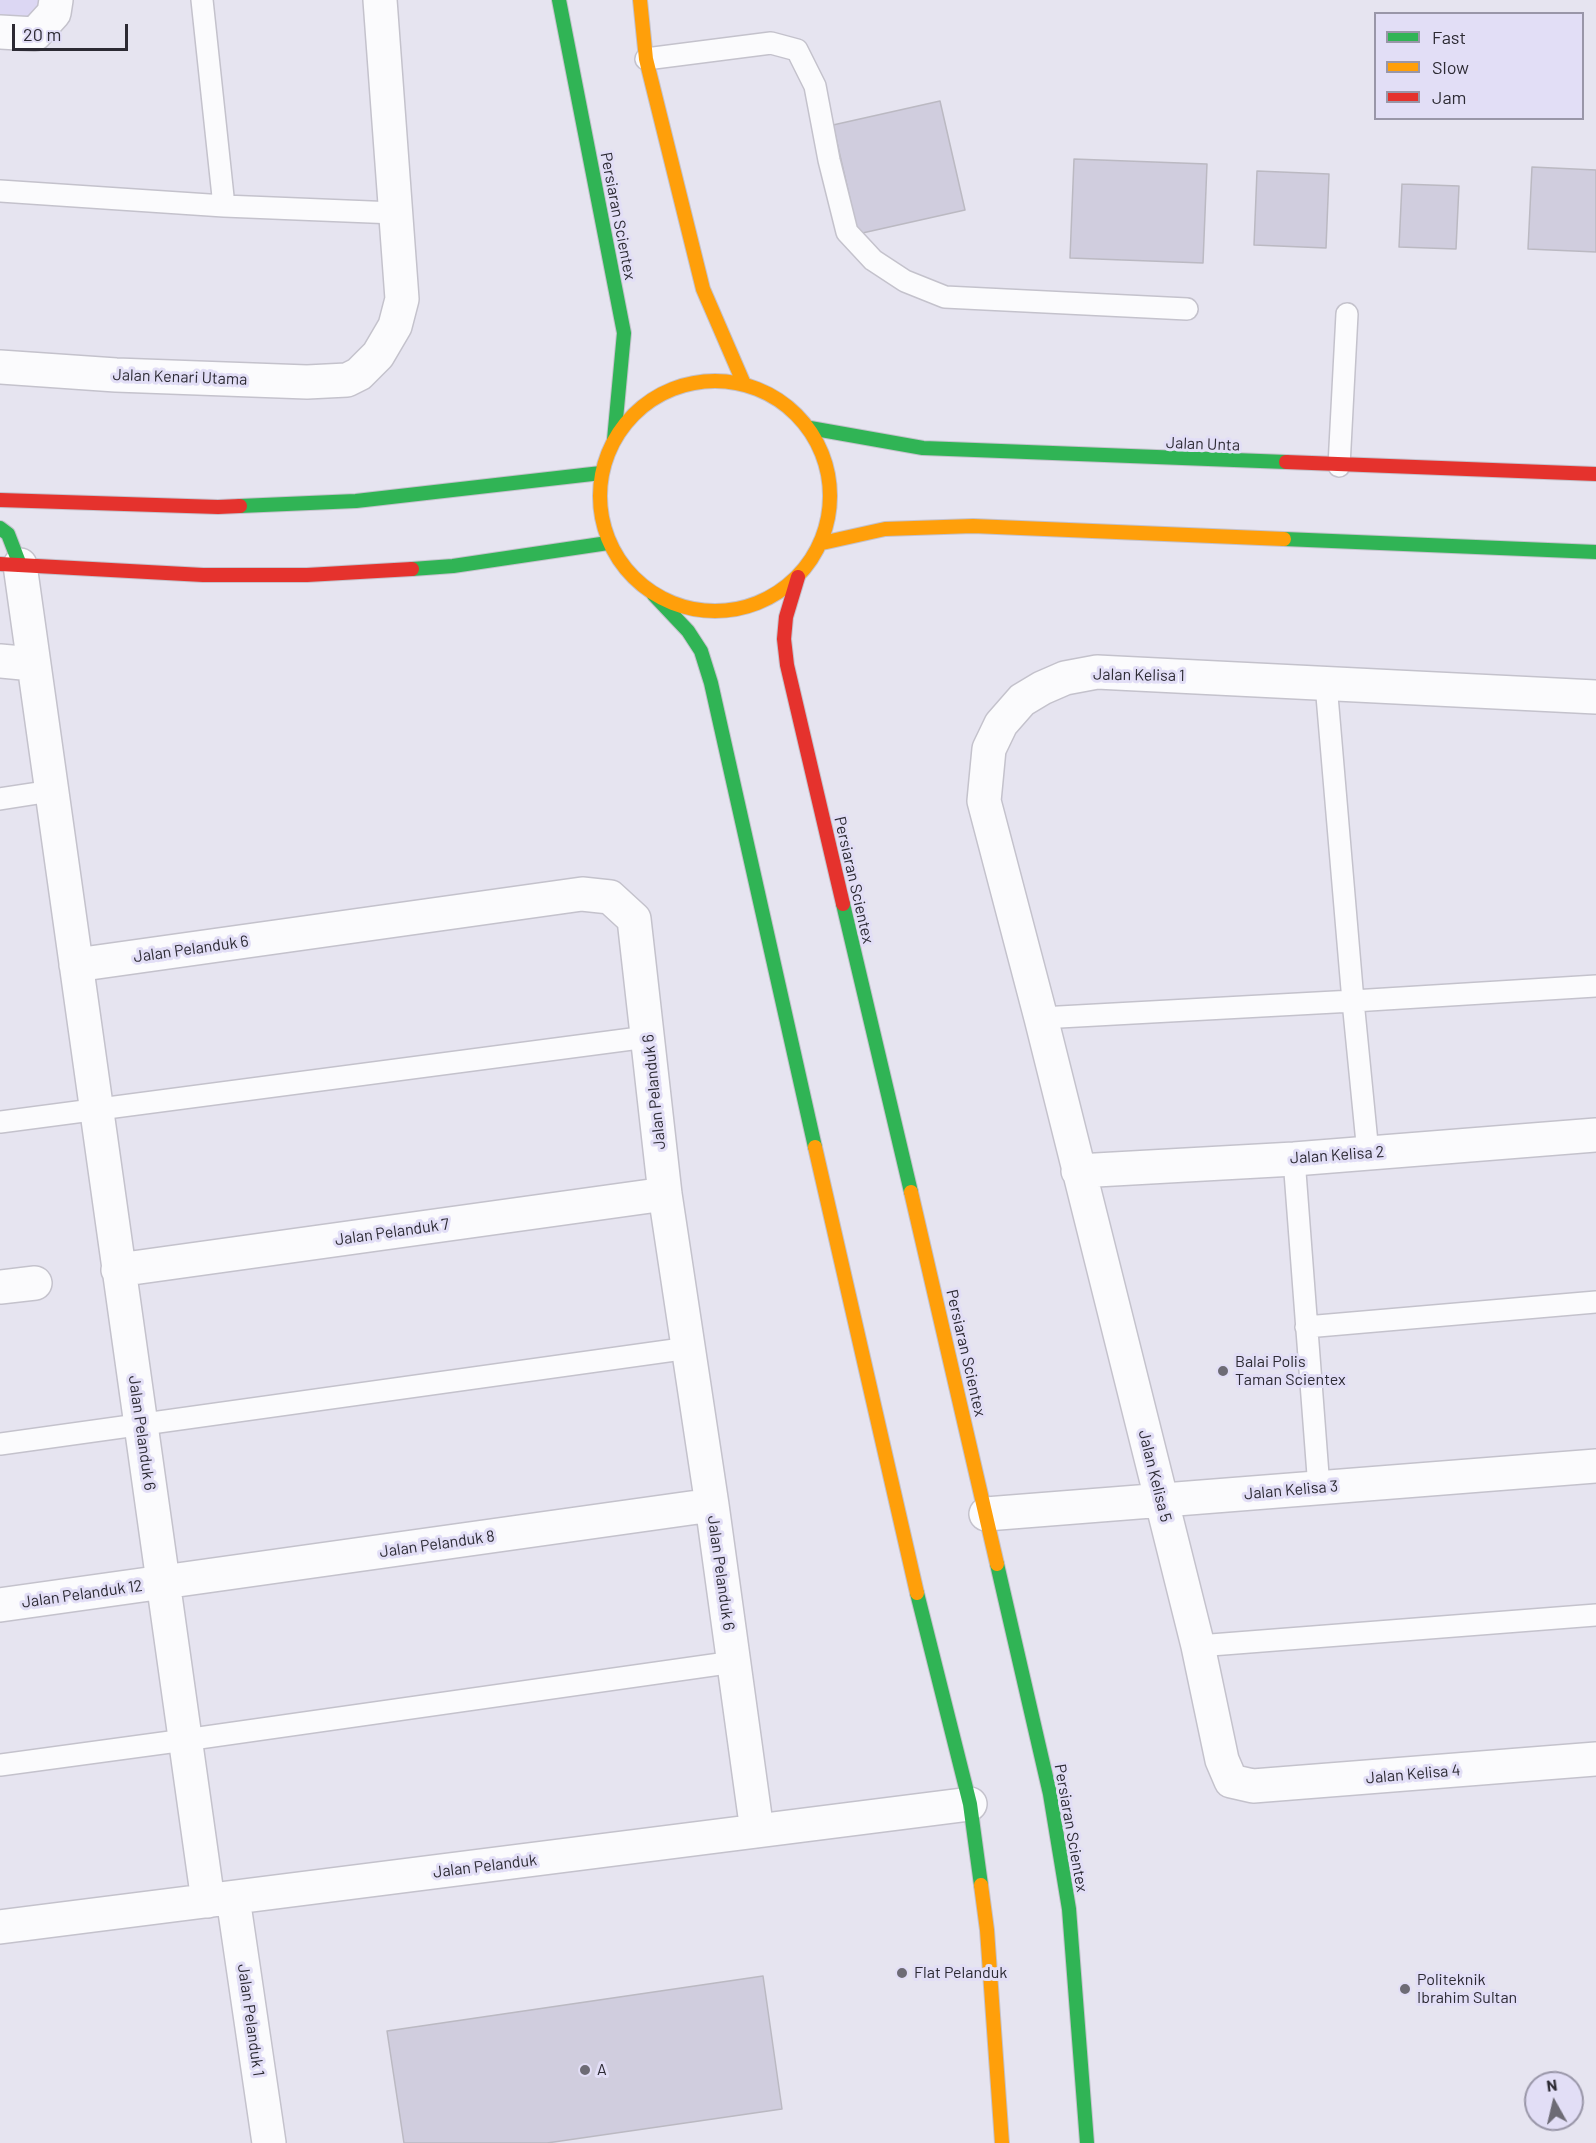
<!DOCTYPE html>
<html>
<head>
<meta charset="utf-8">
<style>
  body { margin:0 }
  #map { position:relative; width:1596px; height:2143px; overflow:hidden; background:#e6e4f0; font-family:Barlow,sans-serif }
  canvas { display:block }
  .legend { position:absolute; left:1374px; top:12px; width:210px; height:108px; box-sizing:border-box; background:#e2def6; border:2px solid #9996a8; margin:0; padding:8px 10px; list-style:none; font-size:18px; color:#2c2a33 }
  .legend li { display:flex; align-items:center; gap:12px; height:30px }
  .legend b { width:30px; border:2px solid #9996a8 }
  .north { position:absolute; left:1524px; top:2071px; width:60px; height:60px; box-sizing:border-box; background:#e2def6; border:2px solid #9996a8; border-radius:50%; rotate:352deg; font-size:16px; font-weight:700; line-height:24px; text-align:center; color:#2c2a33 }
  .north::after { content:''; display:block; margin:auto; width:21px; height:27px; background:#6d6b75; clip-path:polygon(50% 0,100% 100%,50% 72%,0 100%) }
  .scale { position:absolute; left:12px; top:24px; width:116px; height:27px; box-sizing:border-box; border:3px solid #2c2a33; border-top:0; padding-left:8px; font-size:18px; line-height:21px; white-space:nowrap; color:#2c2a33; -webkit-text-stroke:4px #e2def6; paint-order:stroke }
</style>
</head>
<body>
<div id="map">
<canvas width="1596" height="2143"></canvas>
<ul class="legend">
<li><b style="height:8px;background:#30b455"></b>Fast</li>
<li><b style="height:8px;background:#ff9f0a"></b>Slow</li>
<li><b style="height:8px;background:#e5322d"></b>Jam</li>
</ul>
<div class="north">N</div>
<div class="scale">20 m</div>
</div>
<script>
const context = document.querySelector('canvas').getContext('2d');
context.lineJoin = 'round';
function paint(path, color) { context.fillStyle = color; context.fill(path, 'evenodd'); }
const poly = rows => new Path2D(rows.map(r => 'M' + r).join(''));
function strokePath(path, color, width, dash) { context.strokeStyle = color; context.lineWidth = width; context.lineCap = dash ? 'butt' : 'round'; context.setLineDash(dash || []); context.stroke(path); }
function label(font, color, halo, rows, align = 'center') {
  context.font = font + ' Barlow,sans-serif'; context.lineWidth = 6; context.setLineDash([]); context.textBaseline = 'middle'; context.strokeStyle = halo; context.fillStyle = color; for (const [text, x, y, turn = 0] of rows) {
    context.save(); context.translate(x, y); context.rotate((+turn || 0) * Math.PI / 180); context.textAlign = isNaN(turn) ? turn : align; if (halo) context.strokeText(text, 0, 0); context.fillText(text, 0, 0); context.restore();
  }
}
paint(poly([
  [0,0,56,0,54,13,0,19]
]), '#dcd7f3');
const building = poly([
  [940,101,965,210,858,234,833,125,940,101],
  [1074,159,1207,164,1203,263,1070,258,1074,159],
  [1532,167,1596,170,1596,252,1528,249,1532,167],
  [1257,171,1329,174,1326,248,1254,245,1257,171],
  [1402,184,1459,186,1456,249,1399,247,1402,184],
  [763,1976,782,2109,547,2143,404,2143,387,2031,763,1976]
]);
paint(building, '#d0cdde');
strokePath(building, '#bbb9c2', 1.5);
const lane = poly([
  [202,0,224,206],
  [646,59,771,43,797,50,815,86,829,160,847,232,873,260,905,281,945,297,1187,309],
  [0,191,224,206,395,213],
  [1339,466,1347,314],
  [1326,684,1353,1001,1368,1153],
  [0,799,51,791],
  [1041,1018,1353,1001,1596,986],
  [0,1122,647,1037],
  [1294,1159,1319,1488],
  [1306,1327,1596,1302],
  [0,1444,689,1348],
  [1198,1646,1596,1615],
  [0,1765,185,1740,734,1662]
]);
const street = poly([
  [0,32,35,34,54,13,56,0],
  [0,367,116,375,307,382,347,380,359,374,378,355,395,326,402,299,380,0],
  [20,565,208,1901],
  [0,661,33,664],
  [1596,697,1097,672,1065,678,1042,688,1022,700,1001,724,989,749,984,801,1041,1018,1198,1646,1222,1760,1231,1781,1253,1786,1596,1759],
  [76,965,582,894,610,897,634,919,665,1194,712,1505,757,1831],
  [1078,1171,1294,1159,1596,1135],
  [118,1270,665,1194],
  [0,1287,35,1283],
  [986,1514,1596,1466],
  [0,1605,712,1505],
  [233,1898,269,2143],
  [0,1927,970,1804]
]);
const fast = poly([
  [559,0,624,333,614,440],
  [810,428,923,448,1286,462],
  [240,506,356,501,601,473],
  [0,528,8,534,20,565],
  [1284,539,1596,552],
  [412,569,453,566,608,543],
  [654,595,688,631,701,651,711,683,815,1147],
  [843,904,911,1192],
  [997,1564,1050,1794,1069,1909,1087,2143],
  [917,1593,970,1804,981,1885]
]);
const slow = poly([
  [640,0,646,59,703,289,744,384],
  '600 496a115 115 0 1 1 230 0a115 115 0 1 1-230 0Z',
  [822,543,885,529,973,526,1284,539],
  [815,1147,917,1593],
  [911,1192,997,1564],
  [981,1885,987,1930,1002,2143]
]);
const jam = poly([
  [1286,462,1596,474],
  [0,500,218,507,240,506],
  [0,564,203,575,307,575,412,569],
  [798,577,786,617,784,639,787,665,843,904]
]);
strokePath(lane, '#c4c2cc', 24);
strokePath(street, '#c4c2cc', 36);
strokePath(fast, '#c4c2cc', 16);
strokePath(slow, '#c4c2cc', 16);
strokePath(jam, '#c4c2cc', 16);
strokePath(lane, '#fbfbfd', 21);
strokePath(street, '#fbfbfd', 33);
strokePath(fast, '#30b455', 14);
strokePath(slow, '#ff9f0a', 14);
strokePath(jam, '#e5322d', 14);
for (const [x, y, r, color] of [
  [1223,1371,6,"#6d6b75"],
  [902,1973,6,"#6d6b75"],
  [1405,1989,6,"#6d6b75"],
  [585,2070,6,"#6d6b75"]
]) { const dot = new Path2D(); dot.arc(x, y, r, 0, 2 * Math.PI); context.fillStyle = color; context.fill(dot); strokePath(dot, '#e2def6', 2); }
label('16px', '#2c2a33', '#e2def6', [
  ["Persiaran Scientex",618,216,79],
  ["Jalan Kenari Utama",180,377,2],
  ["Jalan Unta",1203,444,2],
  ["Jalan Kelisa 1",1139,675,1],
  ["Persiaran Scientex",854,880,77],
  ["Jalan Pelanduk 6",191,949,-8],
  ["Jalan Pelanduk 6",654,1092,-96],
  ["Jalan Kelisa 2",1337,1155,-4],
  ["Jalan Pelanduk 7",392,1232,-8],
  ["Persiaran Scientex",966,1353,77],
  ["Jalan Pelanduk 6",142,1433,82],
  ["Jalan Kelisa 5",1155,1476,76],
  ["Jalan Kelisa 3",1291,1490,-5],
  ["Jalan Pelanduk 8",437,1544,-8],
  ["Jalan Pelanduk 6",721,1573,82],
  ["Jalan Pelanduk 12",82,1594,-8],
  ["Jalan Kelisa 4",1413,1774,-5],
  ["Persiaran Scientex",1071,1828,80],
  ["Jalan Pelanduk",485,1866,-7],
  ["Jalan Pelanduk 1",251,2020,82]
]);
label('16px', '#2c2a33', '#e2def6', [
  ["Balai Polis",1235,1362],
  ["Taman Scientex",1235,1380],
  ["Flat Pelanduk",914,1973],
  ["Politeknik",1417,1980],
  ["Ibrahim Sultan",1417,1998],
  ["A",597,2070]
], 'left');
</script>
</body>
</html>
